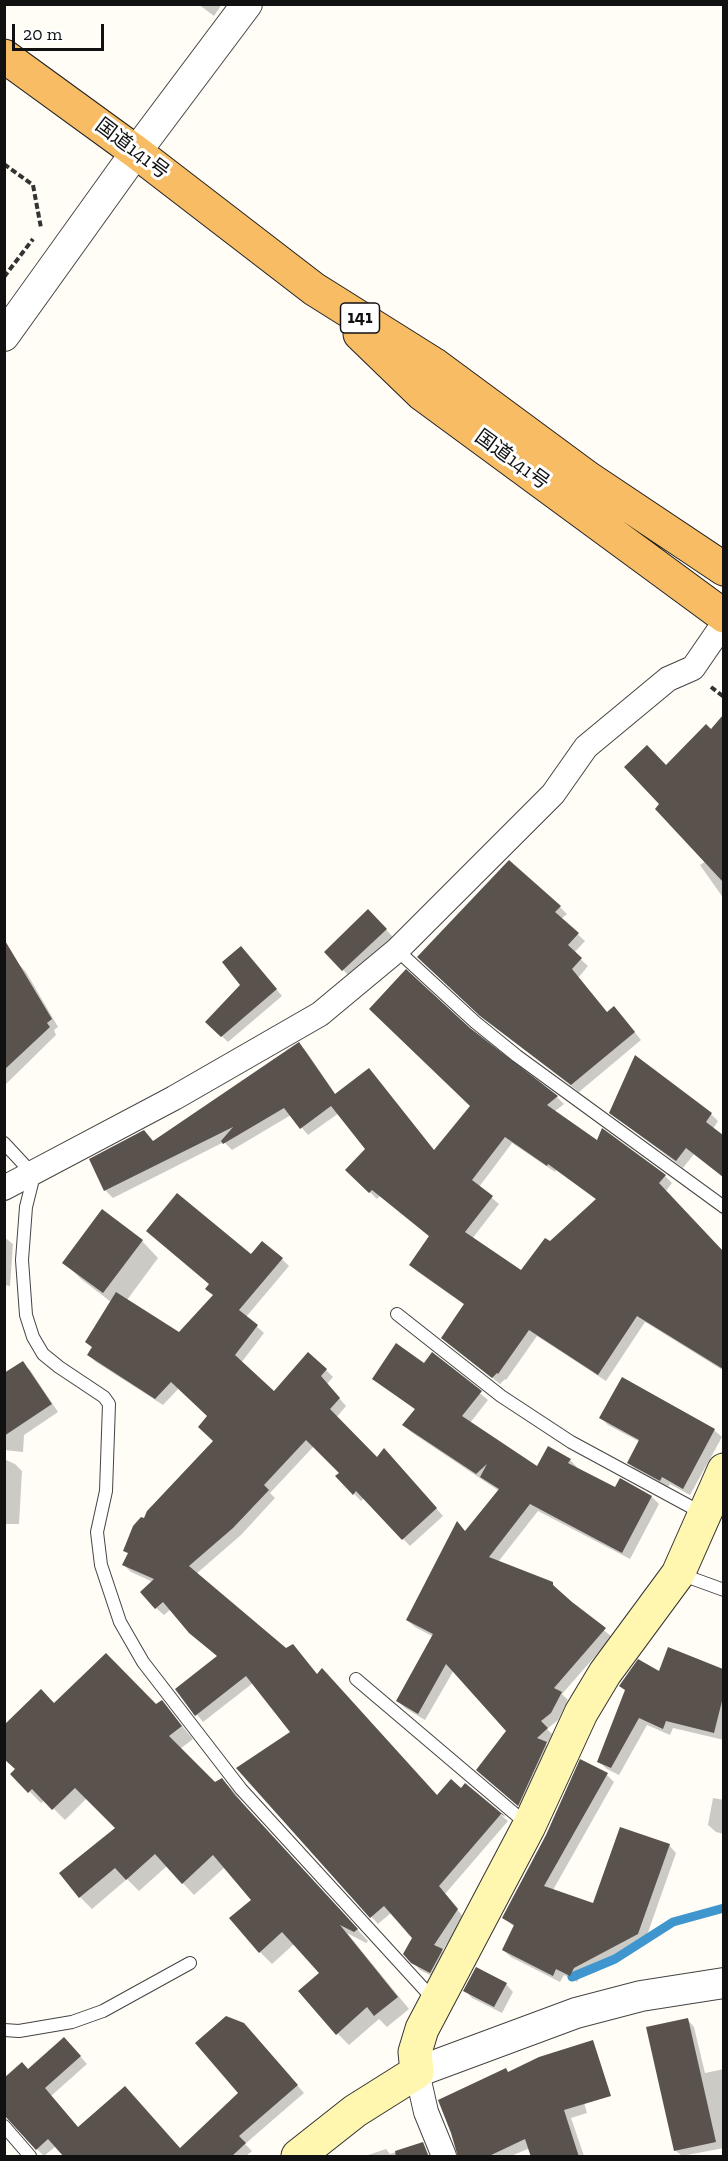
<!DOCTYPE html>
<html>
<head>
<meta charset="utf-8">
<style>
  body { margin:0 }
  #map { position:relative; width:728px; height:2161px; overflow:hidden; background:#fffdf5; font-family:"Zilla Slab",serif }
  canvas { display:block }
  .frame { position:absolute; inset:0; border:6px solid #111; pointer-events:none }
  .scale { position:absolute; left:12px; top:24px; width:92px; height:27px; box-sizing:border-box; border:3px solid #111; border-top:0; padding-left:8px; font-size:18px; line-height:21px; white-space:nowrap; color:#111; -webkit-text-stroke:4px #fff; paint-order:stroke }
</style>
</head>
<body>
<div id="map">
<canvas width="728" height="2161"></canvas>
<div class="frame"></div>
<div class="scale">20 m</div>
</div>
<script>
const context = document.querySelector('canvas').getContext('2d');
context.lineJoin = 'round';
function paint(path, color) { context.fillStyle = color; context.fill(path, 'evenodd'); }
const poly = rows => new Path2D(rows.map(r => 'M' + r).join(''));
function strokePath(path, color, width, dash) { context.strokeStyle = color; context.lineWidth = width; context.lineCap = dash ? 'butt' : 'round'; context.setLineDash(dash || []); context.stroke(path); }
function label(font, color, halo, rows, align = 'center') {
  context.font = font + ' "Zilla Slab","Noto Sans JP",serif'; context.lineWidth = 6; context.setLineDash([]); context.textBaseline = 'middle'; context.strokeStyle = halo; context.fillStyle = color; for (const [text, x, y, turn = 0] of rows) {
    context.save(); context.translate(x, y); context.rotate((+turn || 0) * Math.PI / 180); context.textAlign = isNaN(turn) ? turn : align; if (halo) context.strokeText(text, 0, 0); context.fillText(text, 0, 0); context.restore();
  }
}
paint(poly([
  [198,4,222,4,214,16],
  [723,718,724,899,700,865,706,861,661,804,667,767,711,731],
  [560,907,567,914,561,919,585,941,574,953,588,966,578,978,607,1013,621,1015,641,1040,579,1092,490,1023,426,964],
  [368,911,393,937,350,977,326,952],
  [4,948,26,972,58,1027,54,1030,56,1035,4,1086],
  [247,954,282,996,228,1042,207,1022,242,985],
  [469,1030,557,1097,564,1104,554,1112,598,1142,665,1176,672,1183,666,1191,722,1251,724,1249,724,1371,645,1322,606,1381,537,1336,506,1380,505,1379,500,1384,443,1338,465,1305,418,1272,411,1265,430,1237,380,1196,377,1199,347,1170,367,1149,339,1113,308,1135,291,1115,232,1150,224,1142,113,1198,106,1191,91,1160,154,1143,299,1044,306,1051,336,1095,369,1070,435,1152,472,1106],
  [512,1143,555,1172,556,1170,597,1200,550,1243,521,1272,472,1239,499,1204,479,1187],
  [611,1113,711,1114,718,1121,713,1129,724,1137,724,1177,694,1154,683,1168],
  [4,1237,13,1244,10,1286,4,1285],
  [142,1241,158,1258,127,1300,179,1334,251,1256,282,1259,289,1266,246,1317,264,1333,241,1363,274,1393,326,1370,333,1377,327,1384,346,1406,336,1418,377,1460,391,1457,443,1516,410,1546,364,1498,361,1501,337,1476,341,1473,314,1446,270,1493,275,1498,241,1535,196,1574,318,1675,437,1797,461,1791,466,1785,508,1821,445,1894,464,1918,442,1951,449,1958,438,1979,420,1970,405,1954,414,1938,392,1912,378,1924,238,1769,292,1732,253,1683,203,1722,177,1690,219,1657,171,1609,164,1615,156,1608,153,1582,131,1572,124,1565,129,1554,125,1550,215,1441,209,1416,179,1388,163,1405,96,1362,89,1355,111,1302,81,1279,64,1262],
  [432,1354,488,1400,470,1423,538,1468,570,1460,577,1467,576,1469,616,1489,652,1497,659,1504,630,1559,538,1511,498,1562,552,1583,559,1593,612,1637,562,1694,568,1700,558,1720,547,1729,554,1736,546,1744,553,1751,525,1811,485,1777,508,1731,454,1670,425,1720,405,1708,398,1701,434,1637,415,1627,407,1620,499,1491,411,1432,404,1425,416,1410,374,1379,425,1365],
  [22,1363,30,1370,58,1412,24,1435,23,1452,4,1450,4,1375],
  [601,1418,714,1430,722,1437,690,1495,670,1484,668,1487,636,1470,629,1463,640,1442,608,1425],
  [4,1459,15,1464,22,1471,19,1524,4,1524],
  [669,1649,724,1671,724,1740,673,1728,670,1735,647,1725,619,1775,607,1769,599,1762,627,1692,621,1686,660,1673],
  [161,1701,193,1739,180,1749,215,1784,222,1780,234,1791,246,1808,368,1941,366,1943,347,1933,409,2009,387,2027,379,2019,349,2045,337,2033,321,1974,294,1944,272,1964,260,1952,253,1900,225,1867,194,1895,167,1866,139,1891,127,1879,92,1909,80,1897,117,1828,87,1798,65,1820,45,1800,41,1803,12,1774,54,1705,156,1706],
  [581,1761,607,1775,614,1782,553,1890,594,1905,669,1845,676,1853,645,1941,581,1975,577,1982,564,1975,560,1982,511,1957,503,1950,515,1927,503,1918,547,1835],
  [713,1798,724,1800,724,1834,716,1832,708,1825],
  [506,1984,513,1992,502,2013,472,1998,465,1990],
  [687,2019,694,2027,705,2073,724,2069,724,2148,682,2156,676,2151],
  [251,2032,304,2093,245,2144,252,2151,246,2156,66,2156,56,2146,44,2156,37,2149,29,2071,71,2046,87,2064,51,2096,79,2129,181,2149,240,2093],
  [572,2059,587,2113,571,2118,584,2156,532,2156,530,2148,511,2156,464,2156,509,2073],
  [415,2146,423,2156,365,2156,386,2149,390,2154]
]), '#0003');
strokePath(poly([
  [572,1977,615,1959,673,1922,724,1908]
]), '#3f96cf', 9);
paint(poly([
  [723,715,723,882,655,809,659,804,624,767,647,745,666,765,706,724,711,729],
  [509,860,561,906,555,912,579,933,568,945,582,958,572,969,607,1012,614,1006,635,1032,571,1085,480,1016,417,957],
  [368,909,387,929,342,971,324,952],
  [4,939,52,1019,47,1023,50,1027,4,1070],
  [241,946,277,989,221,1037,205,1022,240,985,222,962],
  [406,969,470,1028,558,1096,547,1105,597,1140,602,1128,666,1175,659,1183,723,1251,723,1369,637,1316,598,1375,529,1330,498,1374,497,1373,492,1378,441,1338,464,1304,409,1265,429,1236,372,1190,369,1193,345,1170,365,1149,331,1106,300,1129,284,1108,223,1144,221,1141,233,1127,104,1191,89,1159,144,1130,153,1141,299,1042,335,1094,369,1068,434,1150,470,1106,369,1009],
  [505,1137,547,1166,548,1164,596,1199,550,1241,545,1238,521,1270,465,1232,493,1196,472,1180],
  [635,1055,712,1113,706,1122,723,1135,723,1177,686,1148,676,1161,609,1113],
  [177,1193,251,1254,262,1241,283,1258,239,1310,258,1325,235,1355,274,1391,308,1352,327,1369,321,1376,340,1398,330,1409,377,1457,384,1448,437,1508,402,1540,356,1491,353,1495,335,1476,339,1473,306,1440,264,1485,269,1490,233,1528,189,1566,286,1648,293,1644,317,1674,322,1668,437,1795,451,1779,461,1788,465,1783,506,1817,501,1814,439,1886,458,1909,434,1945,443,1949,430,1973,411,1963,403,1954,412,1938,384,1906,370,1918,236,1768,290,1732,246,1676,195,1716,175,1689,217,1656,189,1633,163,1602,155,1609,140,1592,154,1579,122,1565,128,1553,123,1551,133,1526,141,1517,144,1518,147,1511,213,1441,198,1427,207,1416,171,1382,155,1399,87,1355,92,1347,85,1342,116,1292,179,1332,213,1295,205,1289,209,1284,146,1231],
  [102,1209,143,1240,103,1293,62,1263],
  [396,1343,424,1363,432,1352,482,1391,462,1416,537,1466,548,1446,571,1459,568,1463,615,1487,620,1478,652,1496,622,1553,530,1504,489,1557,553,1582,553,1585,572,1602,606,1628,554,1688,562,1692,551,1713,541,1721,548,1728,537,1738,547,1742,518,1806,476,1770,506,1731,446,1664,418,1714,396,1701,433,1634,406,1620,457,1521,465,1531,499,1489,480,1477,487,1464,476,1474,402,1425,415,1409,372,1379],
  [23,1361,52,1404,4,1436,4,1373],
  [622,1377,715,1429,683,1489,662,1477,660,1481,627,1463,639,1440,599,1418],
  [668,1647,723,1669,723,1697,714,1733,666,1721,663,1729,639,1718,611,1768,597,1762,625,1690,619,1686,624,1679,638,1659,659,1671],
  [106,1653,156,1704,162,1700,182,1726,169,1736,215,1782,222,1778,235,1795,358,1929,354,1932,340,1925,398,1997,374,2016,367,2007,336,2035,298,1991,319,1973,282,1932,259,1953,229,1918,251,1900,213,1855,182,1884,155,1854,126,1880,115,1868,79,1898,59,1873,115,1828,75,1788,52,1810,32,1789,28,1793,10,1774,15,1769,4,1759,4,1725,41,1689,54,1703],
  [580,1759,608,1773,544,1886,593,1903,620,1827,670,1844,638,1934,574,1968,570,1976,556,1969,553,1976,502,1950,514,1925,502,1918,546,1835],
  [476,1967,507,1983,494,2007,463,1991],
  [226,2016,244,2023,298,2085,239,2136,246,2143,231,2157,64,2157,48,2139,36,2150,4,2115,4,2078,22,2062,28,2069,64,2037,81,2056,45,2088,78,2127,125,2086,180,2148,238,2093,195,2043],
  [688,2018,716,2142,674,2151,646,2027],
  [593,2040,611,2096,564,2110,579,2157,531,2157,525,2139,487,2157,458,2157,451,2133,438,2100,506,2068,508,2072,539,2057],
  [423,2142,429,2157,396,2157,395,2151]
]), '#5a524d');
const service = poly([
  [397,950,475,1022,517,1056,724,1207],
  [4,1143,31,1172,32,1183,26,1207,22,1260,26,1315,33,1337,43,1354,59,1367,104,1397,109,1404,106,1491,97,1532,101,1565,120,1622,143,1662,241,1789,434,2000],
  [397,1314,501,1396,571,1442,704,1514],
  [680,1574,724,1590],
  [356,1679,528,1825],
  [4,2030,19,2031,72,2022,103,2011,190,1963],
  [4,2126,30,2156]
]);
const minor = poly([
  [4,1188,174,1098,320,1014,397,950,553,794,586,747,668,679,693,668,724,623],
  [417,2072,426,2112,444,2156]
]);
const tertiary = poly([
  [4,336,136,152,247,4],
  [417,2072,576,2013,641,1996,724,1983]
]);
const secondary = poly([
  [298,2156,355,2111,417,2072,415,2052,422,2029,529,1826,581,1713,605,1673,678,1574,724,1470]
]);
const trunk = poly([
  [4,56,136,152,314,289,435,365,588,478,724,569],
  [360,334,422,394,724,616]
]);
strokePath(service, '#444', 14);
strokePath(minor, '#444', 26);
strokePath(tertiary, '#444', 32);
strokePath(secondary, '#333', 35);
strokePath(trunk, '#222', 35);
strokePath(poly([
  [4,164,33,185,41,228],
  [4,277,33,239],
  [711,687,724,697]
]), '#333', 4, [6, 3]);
strokePath(service, '#fff', 12);
strokePath(minor, '#fff', 24);
strokePath(tertiary, '#fff', 30);
strokePath(secondary, '#fff6b0', 33);
strokePath(trunk, '#f7bc64', 33);
for (const [x, y, w] of [
  [360,318,39]
]) { const box = new Path2D(); box.roundRect(x - w / 2, y - 15, w, 30, 4.5); context.fillStyle = '#fff'; context.fill(box); strokePath(box, '#111', 1.5); }
label('bold 18px', '#111', null, [
  ["141",360,318]
]);
label('20px', '#111', '#fff', [
  ["国道141号",132,149,37],
  ["国道141号",512,460,36]
]);
</script>
</body>
</html>
